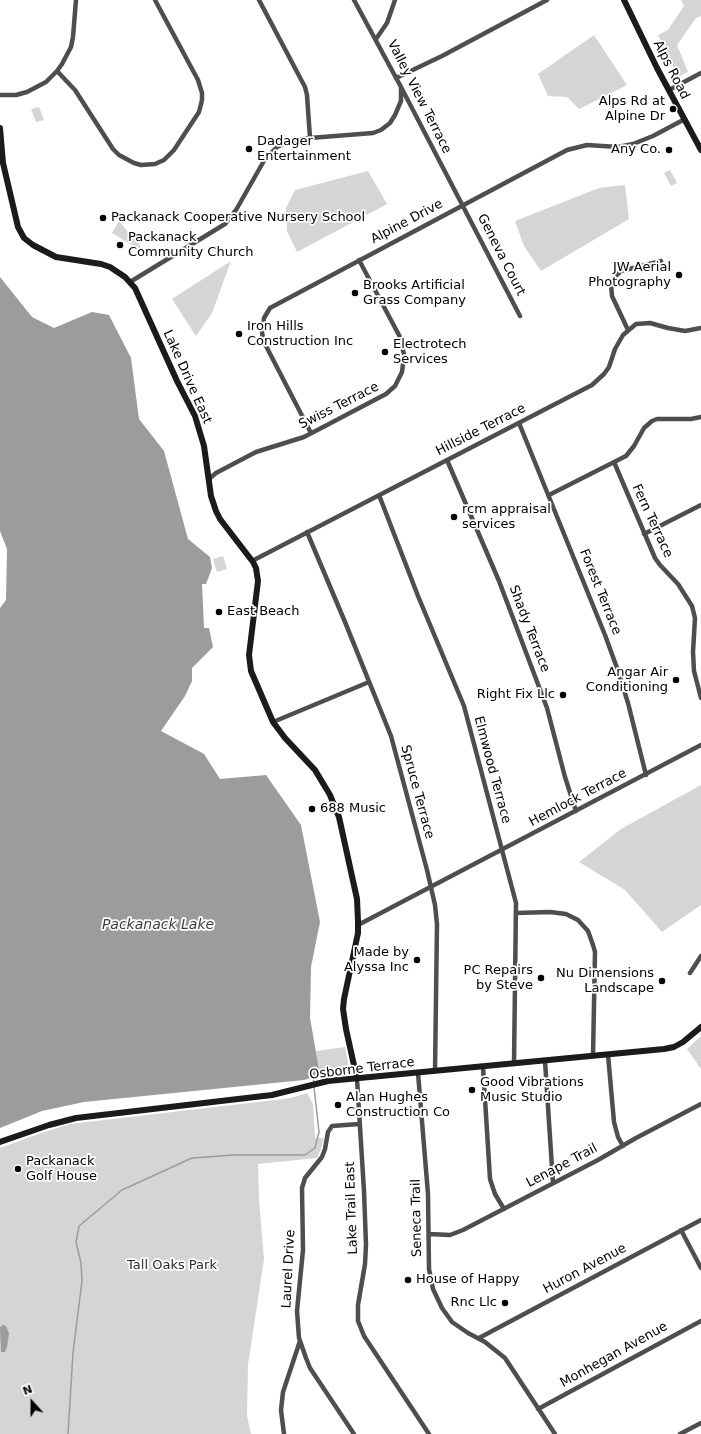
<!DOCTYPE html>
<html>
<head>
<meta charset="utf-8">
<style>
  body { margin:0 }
  #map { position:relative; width:701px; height:1434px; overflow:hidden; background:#fff; font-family:"DejaVu Sans",sans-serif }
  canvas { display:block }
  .north { position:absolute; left:12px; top:1382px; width:40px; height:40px; -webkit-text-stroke:3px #fff; paint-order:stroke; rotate:339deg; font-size:11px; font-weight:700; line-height:16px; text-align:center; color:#000 }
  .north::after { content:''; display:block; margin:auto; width:14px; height:18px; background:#000; clip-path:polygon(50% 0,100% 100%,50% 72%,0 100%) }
</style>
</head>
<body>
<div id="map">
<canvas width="701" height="1434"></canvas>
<div class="north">N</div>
</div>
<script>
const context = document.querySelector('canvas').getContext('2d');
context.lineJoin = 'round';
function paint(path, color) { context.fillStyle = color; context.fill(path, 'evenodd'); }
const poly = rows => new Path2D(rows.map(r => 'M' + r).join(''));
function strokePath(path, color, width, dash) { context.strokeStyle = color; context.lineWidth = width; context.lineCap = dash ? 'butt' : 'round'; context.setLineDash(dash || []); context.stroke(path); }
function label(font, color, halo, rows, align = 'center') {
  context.font = font + ' "DejaVu Sans",sans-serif'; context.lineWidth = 3.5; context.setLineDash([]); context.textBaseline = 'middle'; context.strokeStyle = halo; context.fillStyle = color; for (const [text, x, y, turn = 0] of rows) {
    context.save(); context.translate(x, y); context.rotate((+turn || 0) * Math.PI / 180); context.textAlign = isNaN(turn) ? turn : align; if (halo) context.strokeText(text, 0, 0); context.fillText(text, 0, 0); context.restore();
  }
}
paint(poly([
  [681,0,701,0,701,16,696,18,677,45,688,72,678,77,658,35,668,30,684,6],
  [594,35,627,85,579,109,567,97,548,96,538,74],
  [39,107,44,120,36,122,31,109],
  [670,170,677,183,671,186,664,173],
  [368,171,387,204,297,252,287,231,286,208,295,190],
  [625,185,629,219,541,271,524,246,515,221,599,188],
  [119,221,141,247,140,250,112,233],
  [231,261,212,313,196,336,172,299],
  [223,556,227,569,217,572,213,559],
  [701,785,701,905,662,932,625,890,579,862,621,829],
  [701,1036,701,1069,687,1049],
  [345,1047,349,1068,347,1071,344,1073,320,1075,316,1051],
  [307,1093,313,1104,315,1138,324,1138,321,1149,317,1158,258,1164,259,1199,264,1259,248,1365,247,1416,251,1434,0,1434,0,1148,41,1133,70,1124,275,1100,291,1098]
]), '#d5d5d5');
paint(poly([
  [0,277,32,317,54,328,92,312,109,315,131,358,139,419,164,451,188,539,210,557,212,568,206,584,202,584,204,628,209,628,213,647,192,668,192,681,185,696,161,731,204,754,220,779,266,775,301,825,320,922,311,967,310,1018,320,1075,304,1080,84,1102,42,1111,0,1128,0,608,6,600,7,549,0,531],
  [3,1325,6,1326,9,1333,7,1347,5,1352,1,1352,0,1327]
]), '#9c9c9c');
strokePath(poly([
  [313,1077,314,1083],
  [68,1434,73,1353,82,1281,81,1263,76,1242,79,1226,122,1190,192,1158,234,1155,305,1155,315,1148,319,1132,314,1087]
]), '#9c9c9c', 1.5);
strokePath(poly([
  [259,0,305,87,307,95,310,138],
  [354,0,401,87,520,316],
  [376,39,387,23,395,0],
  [57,71,75,90,113,149,119,155,134,163,141,165,155,164,164,160,174,150,199,112,202,100,202,93,198,80,155,0],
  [396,78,442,56,547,0],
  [669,90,701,73],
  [0,95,16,95,27,92,46,82,57,71,62,64,71,47,73,37,76,0],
  [130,282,225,224,236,210,265,159,277,147,289,141,310,138,373,133,381,130,390,123,395,115,401,101,401,87],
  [628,330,612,296,611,284,613,279,621,271,661,261],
  [519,423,605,635,617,668,628,703,646,775],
  [311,433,266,346,263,339,262,332,264,318,270,308,567,150,587,145,618,147,633,144,653,136,685,119],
  [447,460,499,581,547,708,565,777,576,811],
  [614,462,655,558,660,565,678,584,692,606,695,618,693,652,694,671,701,698],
  [209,479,216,473,256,452,304,437,327,425,386,394,395,386,402,372,403,364,404,355,400,337,359,260],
  [379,495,418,596,464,706,516,903,514,1064],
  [549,495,626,456,634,446,644,428,652,421,657,419,691,419,701,417],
  [307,532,345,622,391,736,427,870,435,905,437,924,435,1071],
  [644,534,701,505],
  [252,561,592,385,604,374,609,367,615,349,623,335,636,324,650,323,668,328,685,331,701,328],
  [273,722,369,682],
  [516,913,550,912,566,914,578,920,588,931,593,945,595,952,593,1056],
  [358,925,701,745],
  [690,973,701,956],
  [608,1055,614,1122,618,1137,623,1146],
  [545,1061,553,1183],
  [483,1067,490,1179,495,1194,504,1209],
  [418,1073,428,1194,429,1269,433,1289,442,1308,452,1322,468,1333,485,1342,505,1358,555,1434],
  [357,1079,364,1191,366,1245,365,1264,358,1305,358,1321,364,1336,429,1434],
  [681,1230,701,1268],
  [429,1234,450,1235,463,1230,598,1160,636,1138,701,1104],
  [479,1338,701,1220],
  [538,1409,701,1321],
  [284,1434,281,1410,283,1392,300,1341],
  [354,1434,310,1368,306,1358,299,1338,297,1311,303,1250,302,1188,305,1178,322,1157,325,1149,328,1132,332,1126,359,1124],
  [680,1434,701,1423]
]), '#4e4e4e', 4.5);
strokePath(poly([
  [624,0,657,68,701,150],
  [0,128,3,163,18,227,24,238,33,245,56,257,101,264,110,267,125,277,135,288,177,381,195,416,204,446,211,496,216,511,220,519,253,562,256,568,258,581,249,655,251,671,273,722,285,738,315,770,330,795,339,817,357,899,358,921,358,933,344,999,343,1009,346,1029,357,1079],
  [0,1142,49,1125,76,1118,272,1095,328,1081,664,1049,674,1047,683,1042,701,1027]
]), '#1b1b1b', 6);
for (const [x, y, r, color] of [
  [673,109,4,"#000"],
  [249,149,4,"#000"],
  [669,150,4,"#000"],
  [103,218,4,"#000"],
  [120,245,4,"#000"],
  [679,275,4,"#000"],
  [355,293,4,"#000"],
  [239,334,4,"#000"],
  [385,352,4,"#000"],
  [454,517,4,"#000"],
  [219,612,4,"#000"],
  [676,680,4,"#000"],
  [563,695,4,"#000"],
  [312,809,4,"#000"],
  [417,960,4,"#000"],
  [541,978,4,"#000"],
  [662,981,4,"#000"],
  [472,1090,4,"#000"],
  [338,1105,4,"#000"],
  [18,1169,4,"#000"],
  [408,1280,4,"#000"],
  [505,1303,4,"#000"]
]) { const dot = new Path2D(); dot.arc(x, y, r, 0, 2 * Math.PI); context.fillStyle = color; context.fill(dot); strokePath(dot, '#fff', 1.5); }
label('13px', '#000', '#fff', [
  ["Alps Road",671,70,63],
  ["Valley View Terrace",419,97,63],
  ["Alpine Drive",407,222,-28],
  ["Geneva Court",501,255,63],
  ["Lake Drive East",187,377,66],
  ["Swiss Terrace",339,406,-27],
  ["Hillside Terrace",481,430,-27],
  ["Fern Terrace",652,521,65],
  ["Forest Terrace",600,592,68],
  ["Shady Terrace",529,629,69],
  ["Elmwood Terrace",492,770,75],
  ["Spruce Terrace",417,792,75],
  ["Hemlock Terrace",578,798,-28],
  ["Osborne Terrace",362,1069,-7],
  ["Lenape Trail",562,1166,-28],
  ["Lake Trail East",352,1208,-92],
  ["Seneca Trail",417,1218,-91],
  ["Laurel Drive",289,1269,-87],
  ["Huron Avenue",585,1269,-28],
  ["Monhegan Avenue",614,1355,-29]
]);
label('13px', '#000', '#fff', [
  ["Alps Rd at",665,102,"right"],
  ["Alpine Dr",665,117,"right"],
  ["Dadager",257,142],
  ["Entertainment",257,157],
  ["Any Co.",661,150,"right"],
  ["Packanack Cooperative Nursery School",111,218],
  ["Packanack",128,238],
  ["Community Church",128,253],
  ["JW Aerial",671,268,"right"],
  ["Photography",671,283,"right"],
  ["Brooks Artificial",363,286],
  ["Grass Company",363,301],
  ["Iron Hills",247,327],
  ["Construction Inc",247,342],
  ["Electrotech",393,345],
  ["Services",393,360],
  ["rcm appraisal",462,510],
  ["services",462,525],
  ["East Beach",227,612],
  ["Angar Air",668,673,"right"],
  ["Conditioning",668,688,"right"],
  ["Right Fix Llc",555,695,"right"],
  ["688 Music",320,809],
  ["Made by",409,953,"right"],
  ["Alyssa Inc",409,968,"right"],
  ["PC Repairs",533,971,"right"],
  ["by Steve",533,986,"right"],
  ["Nu Dimensions",654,974,"right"],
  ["Landscape",654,989,"right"],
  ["Good Vibrations",480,1083],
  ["Music Studio",480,1098],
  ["Alan Hughes",346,1098],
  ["Construction Co",346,1113],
  ["Packanack",26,1162],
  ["Golf House",26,1177],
  ["House of Happy",416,1280],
  ["Rnc Llc",497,1303,"right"]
], 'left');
label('13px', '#2c2c2c', '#fff', [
  ["Tall Oaks Park",172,1266]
]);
label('italic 14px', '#3d3d3d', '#fff', [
  ["Packanack Lake",158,925]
]);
</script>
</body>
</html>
